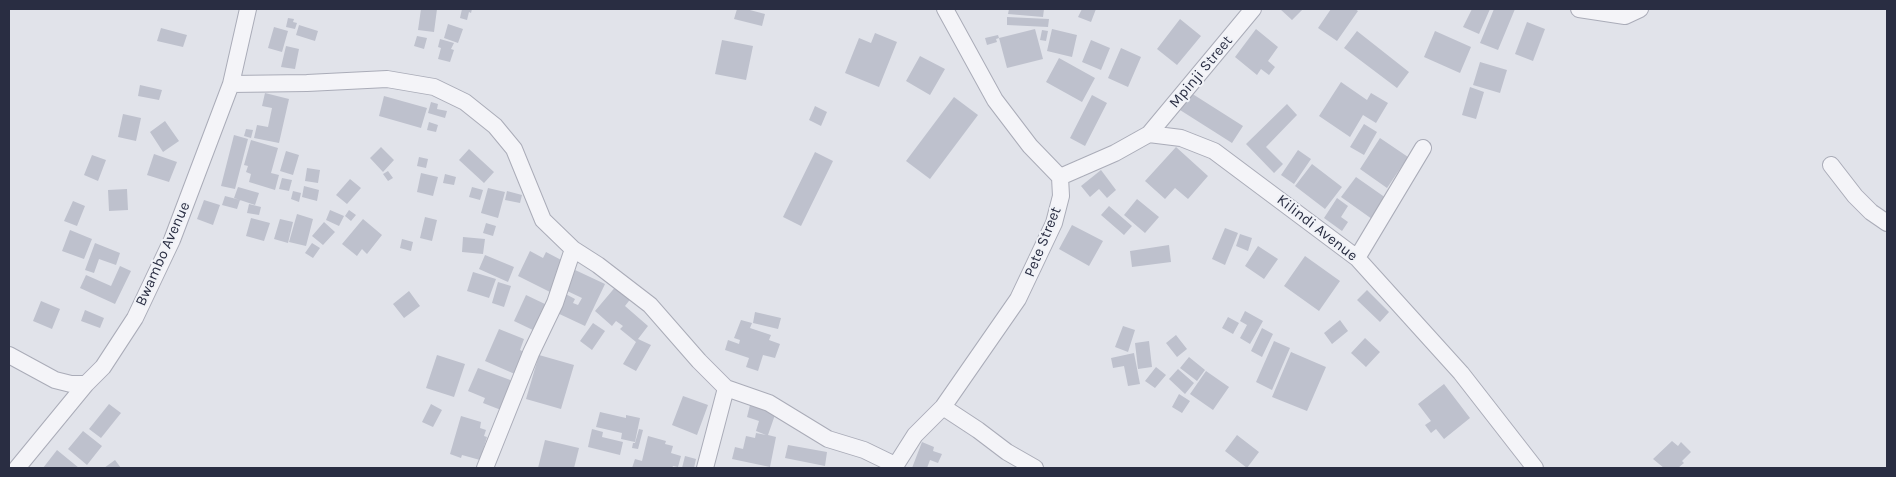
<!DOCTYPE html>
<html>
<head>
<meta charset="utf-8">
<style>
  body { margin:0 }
  #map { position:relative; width:1896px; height:477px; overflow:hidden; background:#e1e3ea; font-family:Karla,sans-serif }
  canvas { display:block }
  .frame { position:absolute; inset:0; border:10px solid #292d42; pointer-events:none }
</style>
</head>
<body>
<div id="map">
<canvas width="1896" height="477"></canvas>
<div class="frame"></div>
</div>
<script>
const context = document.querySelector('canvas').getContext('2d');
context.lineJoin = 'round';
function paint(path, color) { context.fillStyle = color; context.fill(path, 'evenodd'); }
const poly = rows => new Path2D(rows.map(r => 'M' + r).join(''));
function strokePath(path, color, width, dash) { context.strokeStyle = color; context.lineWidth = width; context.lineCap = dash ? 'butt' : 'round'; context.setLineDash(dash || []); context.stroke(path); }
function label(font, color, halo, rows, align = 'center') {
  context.font = font + ' Karla,sans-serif'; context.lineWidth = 4; context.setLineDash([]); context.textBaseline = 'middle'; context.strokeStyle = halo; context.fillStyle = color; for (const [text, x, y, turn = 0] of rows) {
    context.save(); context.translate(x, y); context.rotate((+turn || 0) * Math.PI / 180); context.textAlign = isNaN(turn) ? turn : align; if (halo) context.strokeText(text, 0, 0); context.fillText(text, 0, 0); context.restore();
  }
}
paint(poly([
  [421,9,437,9,434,32,418,30],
  [462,9,472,9,471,13,469,12,467,20,460,18],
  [737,9,746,9,765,14,762,26,734,19],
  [1009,9,1044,9,1043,17,1008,14],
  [1082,9,1096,9,1091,22,1078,17],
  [1280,9,1303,9,1292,20],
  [1331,9,1355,9,1358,11,1337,41,1318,28],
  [1472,9,1490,9,1479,34,1463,27],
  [1494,9,1515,9,1498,50,1480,43],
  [1007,17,1049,19,1048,27,1007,25],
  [288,18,294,19,293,22,297,23,295,29,286,27],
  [1180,19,1201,36,1177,65,1157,49],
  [1527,22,1545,29,1533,61,1515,54],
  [448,24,463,29,458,43,444,38],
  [299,25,318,31,315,41,296,35],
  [274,27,288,31,282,52,268,48],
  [161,28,187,35,183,47,157,41],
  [1035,29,1043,59,1007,68,999,38],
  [1052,29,1077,35,1072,57,1047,51],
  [1256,29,1278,47,1268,61,1275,67,1269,75,1261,69,1257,75,1235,57],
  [1042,30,1048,31,1046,41,1040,40],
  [1357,31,1409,72,1397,88,1344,48],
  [1435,31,1471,47,1460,73,1424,57],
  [875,33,897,42,879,87,845,73,859,38,871,43],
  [998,35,999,38,996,39,997,42,987,45,985,38],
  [417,36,427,38,424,49,414,46],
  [440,39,454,43,451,49,454,50,450,62,438,59,441,48,438,47],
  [722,40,753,46,746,80,715,74],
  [1091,40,1110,48,1101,70,1082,62],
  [286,46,299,49,295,69,281,67],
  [1121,48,1141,57,1128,87,1108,78],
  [920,56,945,69,930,95,906,81],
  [1059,58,1095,78,1082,102,1046,82],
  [1480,62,1507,70,1500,93,1473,85],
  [1341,82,1367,100,1371,93,1388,103,1376,123,1363,115,1350,137,1319,116],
  [140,85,162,90,159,100,138,96],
  [1470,87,1484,92,1476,119,1462,115],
  [265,93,289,99,279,143,254,138,257,125,268,127,272,108,262,106],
  [1191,93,1243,126,1232,143,1180,110],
  [1092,95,1107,103,1085,146,1070,138],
  [384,96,427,108,421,128,379,116],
  [954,97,978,115,930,179,906,161],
  [431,102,438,104,437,109,447,111,445,118,428,113],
  [1287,104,1297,115,1266,147,1283,164,1274,173,1246,144],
  [815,106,827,112,821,126,809,120],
  [123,114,141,118,136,141,118,137],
  [165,121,179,141,163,152,150,132],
  [429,122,438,125,436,132,427,130],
  [1364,124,1377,132,1364,155,1350,147],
  [246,129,253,130,251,138,244,136],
  [234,135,248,139,235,189,221,186],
  [1380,138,1408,157,1387,188,1360,169],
  [251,140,278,148,271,173,279,175,275,190,249,182,251,174,246,172,248,166,244,165],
  [381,147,394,160,383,172,370,158],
  [1176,147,1208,176,1188,199,1175,188,1165,199,1145,181],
  [469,149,494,172,484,183,459,160],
  [1298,150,1311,159,1294,184,1281,175],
  [286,151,299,155,293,175,280,171],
  [815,152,833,161,801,226,783,217],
  [154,154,177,162,169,182,147,175],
  [92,155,106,160,98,181,84,175],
  [419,157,428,159,426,168,417,166],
  [1312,164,1342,187,1325,209,1295,186],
  [307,168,320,170,318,183,305,181],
  [1101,170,1116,190,1107,198,1099,189,1090,197,1081,186],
  [388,171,393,178,388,181,383,174],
  [421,173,438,177,433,196,417,192],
  [445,174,456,177,454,185,443,183],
  [1356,177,1386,198,1372,219,1341,197],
  [282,178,292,180,289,191,279,189],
  [350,179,361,188,347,204,336,195],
  [304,186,319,190,317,201,302,197],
  [238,187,259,193,255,205,234,198],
  [472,187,483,190,480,200,469,197],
  [488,188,505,192,498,218,481,213],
  [127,189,128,210,109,211,108,190],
  [293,191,301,193,299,202,291,199],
  [507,191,522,195,520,203,505,200],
  [225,196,240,200,237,209,222,205],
  [1337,198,1348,206,1341,217,1348,222,1342,231,1324,218],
  [1137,199,1159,217,1145,233,1124,215],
  [204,200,220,205,213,225,197,219],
  [73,201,85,206,77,226,64,221],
  [249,204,261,207,259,215,247,213],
  [1109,206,1132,226,1124,235,1101,215],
  [330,210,344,216,339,226,326,220],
  [349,210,356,215,351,221,345,216],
  [297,214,313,219,306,246,289,242],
  [425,217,437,220,432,241,420,238],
  [251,218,270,223,264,241,246,236],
  [280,219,293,222,288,243,274,239],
  [363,219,382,235,367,254,362,249,357,256,342,244],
  [324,222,335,232,323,245,312,236],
  [486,223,496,226,493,236,483,233],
  [1072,225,1103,241,1089,266,1059,249],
  [1225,228,1238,233,1225,265,1212,259],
  [70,230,92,239,84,259,62,251],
  [1240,234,1252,238,1248,251,1236,246],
  [463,237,485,239,483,254,462,252],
  [402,239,413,242,411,251,400,248],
  [95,243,120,253,116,265,99,259,94,273,85,270],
  [312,243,320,248,313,258,305,253],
  [1169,245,1171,262,1132,267,1130,251],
  [1258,246,1278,259,1264,279,1245,266],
  [530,251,543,258,546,252,565,262,550,292,518,276],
  [485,255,514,267,508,282,479,269],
  [1305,256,1340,281,1319,311,1284,286],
  [120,266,131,271,115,304,80,288,86,275,111,286],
  [573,269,605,284,585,326,553,311,562,292,575,299,573,303,578,305,582,298,563,289],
  [473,272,496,279,489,298,467,291],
  [498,282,511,286,504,307,492,303],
  [617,285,632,297,625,306,648,326,638,339,651,345,636,371,623,364,636,342,620,329,623,326,616,321,612,326,595,311],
  [1367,290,1389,312,1380,322,1357,300],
  [409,291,420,306,404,318,393,304],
  [526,295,547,305,535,331,514,321],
  [41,301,60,309,52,329,33,321],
  [85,310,104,318,100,328,81,321],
  [1245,311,1263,321,1250,344,1240,338,1247,325,1240,321],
  [755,312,781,318,778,329,753,323],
  [1228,317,1239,323,1233,334,1222,328],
  [741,320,752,323,750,328,771,335,769,340,780,344,775,358,763,355,758,371,746,367,749,358,725,350,728,340,739,344,740,340,734,338],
  [1340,320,1348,331,1332,344,1324,333],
  [593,323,605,331,592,350,580,341],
  [1123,326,1135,330,1128,352,1115,347],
  [1262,328,1273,334,1262,357,1251,351],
  [499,329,524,339,520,350,526,353,517,375,485,361],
  [1176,335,1187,349,1177,357,1166,343],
  [1365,338,1380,352,1366,367,1351,353],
  [1149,341,1152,367,1138,369,1135,343],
  [1274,341,1290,348,1272,390,1256,382],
  [1291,352,1326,367,1307,411,1272,397],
  [1134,353,1140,384,1128,386,1124,366,1113,368,1111,358],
  [437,355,465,364,454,397,426,388],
  [539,355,574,365,561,409,526,399],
  [1189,357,1205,370,1197,381,1180,368],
  [1156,367,1166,375,1155,388,1145,381],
  [478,368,513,381,501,410,483,403,485,398,468,391],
  [1178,369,1194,383,1185,394,1169,379],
  [1206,371,1229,387,1213,410,1190,394],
  [1444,384,1470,418,1444,439,1436,429,1431,433,1425,425,1431,421,1418,404],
  [1179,394,1190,401,1182,413,1172,407],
  [683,396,708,405,697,435,672,425],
  [109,404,121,413,101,438,89,429],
  [431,404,442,410,433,427,422,422],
  [750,405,776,412,768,435,776,437,770,467,732,459,735,447,743,449,746,436,755,438,756,433,766,435,756,431,759,421,747,417],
  [600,412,626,418,626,415,640,418,635,442,621,439,622,433,596,427],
  [461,416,481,422,480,428,486,430,484,436,487,437,480,460,462,455,461,458,450,454],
  [592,429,603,432,602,437,623,442,620,455,588,447],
  [639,429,643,430,638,449,632,448,633,443,635,443],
  [83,431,102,446,87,465,68,449],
  [1237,435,1259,452,1247,468,1225,451],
  [648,436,666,441,665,444,673,446,671,453,681,456,678,467,673,466,672,468,632,468,635,459,642,461],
  [545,440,579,448,574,468,538,468],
  [1672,441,1678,446,1681,442,1691,452,1682,461,1684,463,1678,468,1664,468,1653,459],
  [922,442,934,447,933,451,942,454,938,463,930,460,927,468,912,468],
  [788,445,827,452,825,466,785,458],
  [57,450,79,468,43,468],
  [685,456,696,459,694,468,682,468],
  [115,460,121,468,104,468]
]), '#bec1cd');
const minor = poly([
  [1579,9,1625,16,1640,9],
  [231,84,307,83,387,79,434,87,465,102,495,126,514,149,543,220,573,249,598,265,650,305,699,361,726,388,769,403,828,439,864,450,895,465],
  [1149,134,1253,9],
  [1831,165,1855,196,1871,212,1887,223],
  [1060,177,1115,153,1149,134,1181,138,1214,151,1357,258,1461,373,1535,468],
  [1357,258,1423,148],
  [9,355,55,380,71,384,86,384],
  [943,407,978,430,1007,452,1035,468],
  [17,468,86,384,103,367,135,318,172,240,231,84,248,9],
  [485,468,531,353,555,303,573,249],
  [705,468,726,388],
  [894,468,915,435,943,407,1018,299,1054,223,1061,196,1060,177,1030,146,995,100,945,9]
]);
strokePath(minor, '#aaacb8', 18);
strokePath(minor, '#f4f4f8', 16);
label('15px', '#292d42', '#f0f2f7', [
  ["Mpinji Street",1201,72,-50],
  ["Kilindi Avenue",1317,228,38],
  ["Pete Street",1043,242,-68],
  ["Bwambo Avenue",163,254,-66]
]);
</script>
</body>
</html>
